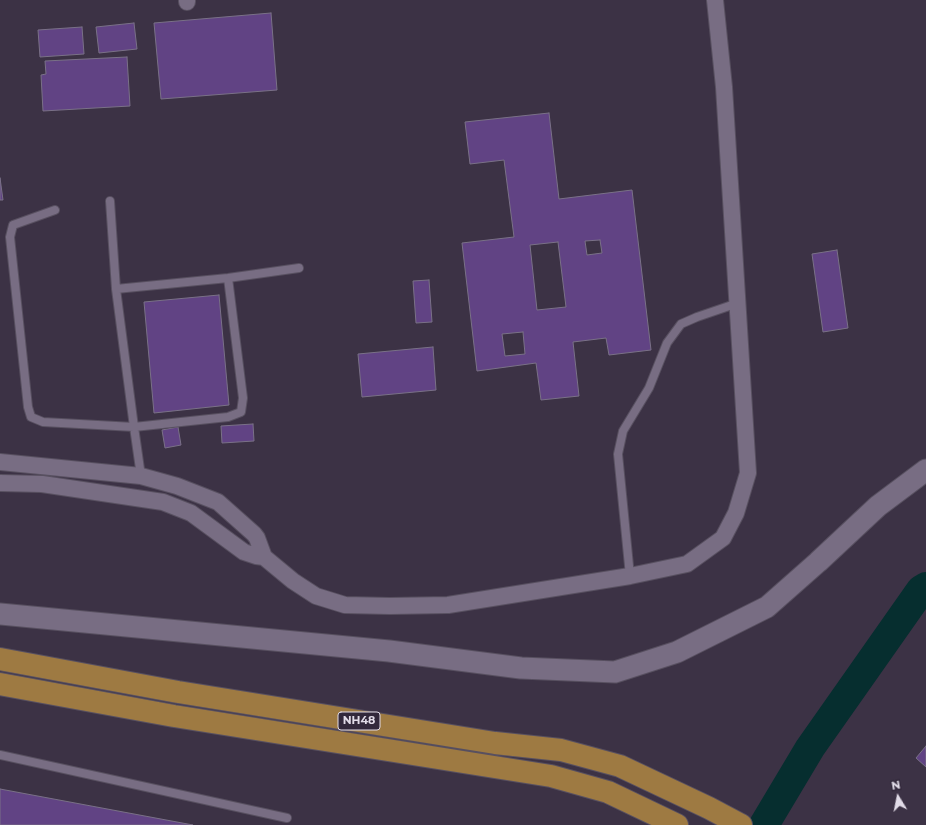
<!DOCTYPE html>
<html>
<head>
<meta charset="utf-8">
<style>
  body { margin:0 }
  #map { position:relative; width:926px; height:825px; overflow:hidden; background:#3c3245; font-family:Montserrat,sans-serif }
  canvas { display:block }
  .north { position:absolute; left:878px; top:777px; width:40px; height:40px; -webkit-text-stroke:3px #32283b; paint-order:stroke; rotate:350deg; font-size:11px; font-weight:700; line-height:16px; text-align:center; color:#e1dbe7 }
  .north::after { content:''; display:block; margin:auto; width:14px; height:18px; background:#e1dbe7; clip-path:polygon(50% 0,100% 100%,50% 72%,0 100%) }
</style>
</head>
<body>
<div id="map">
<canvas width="926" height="825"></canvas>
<div class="north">N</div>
</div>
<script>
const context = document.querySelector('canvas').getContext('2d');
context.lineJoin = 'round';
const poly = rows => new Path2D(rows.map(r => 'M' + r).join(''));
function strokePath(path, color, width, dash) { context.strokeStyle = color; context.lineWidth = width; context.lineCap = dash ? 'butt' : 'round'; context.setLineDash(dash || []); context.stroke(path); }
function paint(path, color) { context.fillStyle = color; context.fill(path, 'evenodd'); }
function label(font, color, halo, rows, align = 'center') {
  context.font = font + ' Montserrat,sans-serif'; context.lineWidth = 3; context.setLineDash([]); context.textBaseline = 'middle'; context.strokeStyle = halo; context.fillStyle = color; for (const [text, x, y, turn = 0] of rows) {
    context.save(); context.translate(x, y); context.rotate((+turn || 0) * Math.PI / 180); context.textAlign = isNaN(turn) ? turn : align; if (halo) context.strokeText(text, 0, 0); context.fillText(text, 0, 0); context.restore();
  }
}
strokePath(poly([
  [764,825,810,748,921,590,926,587]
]), '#062e2f', 30);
const building = poly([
  [271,13,277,90,161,99,154,23,271,13],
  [134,23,137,49,99,53,96,27,134,23],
  [82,27,84,54,40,57,38,30,82,27],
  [127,57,130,106,43,111,41,75,46,74,45,61,127,57],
  [549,113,559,199,632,190,651,350,609,355,606,338,573,342,579,396,541,400,536,363,477,371,462,243,514,237,504,160,470,164,465,122,549,113],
  [600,240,602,253,587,255,585,241,600,240],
  [558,242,566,307,537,310,530,245,558,242],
  [523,332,525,354,505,356,502,334,523,332],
  [0,178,3,200,0,200,0,178],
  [837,250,848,328,823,332,812,254,837,250],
  [429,280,432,322,416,323,413,281,429,280],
  [219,295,229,405,154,413,144,302,219,295],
  [433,347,436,390,362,397,358,354,433,347],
  [253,424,254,441,222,443,221,426,253,424],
  [178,427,181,445,165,448,162,430,178,427],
  [926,746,926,767,916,758,926,746],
  [0,789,193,825,0,825,0,789]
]);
paint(building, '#614384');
strokePath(building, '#7a7187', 1);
const service = poly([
  [110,201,116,289,134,427,141,476],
  [55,210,13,225,10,237,28,407,31,417,43,422,134,427,228,417,241,412,243,398,228,278],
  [116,289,228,278,299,268],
  [630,576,618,454,623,431,649,388,667,343,681,324,697,317,738,303],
  [0,755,287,818]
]);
const minor = poly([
  [187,0,187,2],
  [0,462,141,476,177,486,218,502,254,534,257,538,264,557,293,581,316,596,345,605,390,606,448,605,630,576,687,564,723,538,736,513,748,473,724,87,715,0],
  [0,483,42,484,163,502,191,513,244,552,256,556,264,557]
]);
const tertiary = poly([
  [0,614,389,651,521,668,615,672,677,652,767,607,818,562,878,506,926,470]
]);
const trunk = poly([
  [0,659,178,692,495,743,561,750,620,766,709,808,741,825],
  [0,684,174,716,551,776,608,792,677,825]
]);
strokePath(service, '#585060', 10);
strokePath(minor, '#585060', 18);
strokePath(tertiary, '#585060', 23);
strokePath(trunk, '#585060', 24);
strokePath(service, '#786d83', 8);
strokePath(minor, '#786d83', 16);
strokePath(tertiary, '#786d83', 21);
strokePath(trunk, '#9e7a42', 22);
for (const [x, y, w] of [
  [359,721,42]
]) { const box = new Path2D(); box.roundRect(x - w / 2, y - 9, w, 18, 3); context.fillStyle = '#32283b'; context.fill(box); strokePath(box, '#e1dbe7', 1); }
label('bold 11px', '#e1dbe7', null, [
  ["NH48",359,721]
]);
</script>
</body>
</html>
